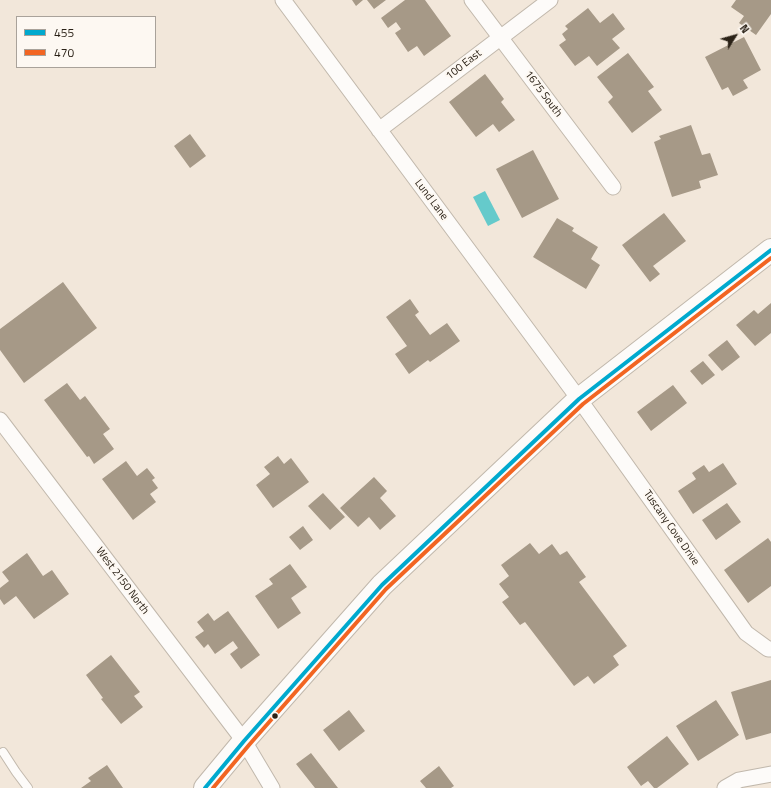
<!DOCTYPE html>
<html>
<head>
<meta charset="utf-8">
<style>
  body { margin:0 }
  #map { position:relative; width:771px; height:788px; overflow:hidden; background:#f2e7da; font-family:"Titillium Web",sans-serif }
  canvas { display:block }
  .legend { position:absolute; left:16px; top:16px; width:140px; height:52px; box-sizing:border-box; background:#fdf8f2; border:1px solid #a9a29a; margin:0; padding:5px 7px; list-style:none; font-size:12px; color:#2b2217 }
  .legend li { display:flex; align-items:center; gap:8px; height:20px }
  .legend b { width:20px; border:1px solid #a9a29a }
  .north { position:absolute; left:715px; top:16px; width:40px; height:40px; -webkit-text-stroke:3px #fdf8f2; paint-order:stroke; rotate:53deg; font-size:11px; font-weight:700; line-height:16px; text-align:center; color:#2b2217 }
  .north::after { content:''; display:block; margin:auto; width:14px; height:18px; background:#2b2217; clip-path:polygon(50% 0,100% 100%,50% 72%,0 100%) }
</style>
</head>
<body>
<div id="map">
<canvas width="771" height="788"></canvas>
<ul class="legend">
<li><b style="height:5px;background:#00a9ce"></b>455</li>
<li><b style="height:5px;background:#f26522"></b>470</li>
</ul>
<div class="north">N</div>
</div>
<script>
const context = document.querySelector('canvas').getContext('2d');
context.lineJoin = 'round';
function paint(path, color) { context.fillStyle = color; context.fill(path, 'evenodd'); }
const poly = rows => new Path2D(rows.map(r => 'M' + r).join(''));
function strokePath(path, color, width, dash) { context.strokeStyle = color; context.lineWidth = width; context.lineCap = dash ? 'butt' : 'round'; context.setLineDash(dash || []); context.stroke(path); }
function label(font, color, halo, rows, align = 'center') {
  context.font = font + ' "Titillium Web",sans-serif'; context.lineWidth = 4; context.setLineDash([]); context.textBaseline = 'middle'; context.strokeStyle = halo; context.fillStyle = color; for (const [text, x, y, turn = 0] of rows) {
    context.save(); context.translate(x, y); context.rotate((+turn || 0) * Math.PI / 180); context.textAlign = isNaN(turn) ? turn : align; if (halo) context.strokeText(text, 0, 0); context.fillText(text, 0, 0); context.restore();
  }
}
paint(poly([
  [485,191,500,220,488,226,473,197]
]), '#65cacb');
paint(poly([
  [352,0,363,0,356,6],
  [367,0,386,0,374,9],
  [405,0,425,0,451,36,424,56,417,46,408,52,395,33,401,29,396,22,388,28,381,18],
  [736,0,771,0,771,14,756,35,739,23,744,16,731,7],
  [588,8,600,23,613,13,625,29,612,39,620,48,597,66,589,56,575,66,559,45,566,40,562,34,568,29,565,26],
  [744,37,761,70,743,80,748,88,733,96,728,87,722,90,705,57],
  [628,53,654,87,648,91,662,110,632,133,608,102,613,97,597,77],
  [485,74,504,99,501,102,515,120,499,132,493,124,476,137,449,102],
  [691,125,702,155,710,153,718,175,699,181,701,188,672,197,654,142,661,139,659,136],
  [190,134,206,156,190,168,174,146],
  [533,150,559,199,522,218,496,169],
  [664,213,686,241,653,266,660,274,650,282,622,245],
  [557,218,574,228,572,231,598,247,591,259,600,265,586,289,533,257],
  [63,282,97,328,24,383,0,350,0,329],
  [410,299,419,312,415,315,430,335,447,323,460,341,430,362,428,360,409,374,395,354,407,346,386,317],
  [771,303,771,333,755,346,736,325,754,310,758,314],
  [727,340,740,357,722,371,708,355],
  [703,361,715,375,702,385,690,371],
  [67,383,80,400,85,396,110,429,103,434,114,449,94,464,89,456,87,457,44,400],
  [673,385,687,403,651,431,637,412],
  [278,456,284,464,291,458,309,482,273,508,256,485,270,474,264,467],
  [126,461,137,476,147,468,155,478,152,480,158,488,150,494,156,502,133,520,102,479],
  [723,463,737,484,693,514,678,491,696,479,692,473,704,465,709,472],
  [374,477,387,491,380,498,396,516,380,530,369,517,358,527,340,508],
  [323,493,345,517,330,530,308,506],
  [727,503,741,522,716,540,702,520],
  [303,526,313,540,300,550,289,537],
  [768,538,771,542,771,586,748,603,724,570],
  [530,543,539,554,552,544,560,555,567,551,586,577,579,582,627,646,613,656,619,665,594,684,588,676,574,686,525,622,520,625,502,602,509,597,499,584,509,576,501,565],
  [27,553,43,576,52,570,69,594,34,619,16,596,4,605,0,599,0,588,9,581,2,572],
  [290,564,307,587,291,598,301,613,278,629,255,596,273,584,269,579],
  [228,611,260,655,241,669,230,654,238,648,233,641,215,654,208,644,204,648,195,637,204,631,197,622,208,613,214,621],
  [111,655,140,692,134,696,143,707,121,724,101,699,103,698,86,675],
  [771,680,771,733,746,740,731,692],
  [716,700,739,735,698,761,676,726],
  [349,710,365,731,339,751,323,730],
  [667,736,689,764,657,788,654,788,648,781,641,786,627,767],
  [311,753,338,788,315,788,296,764],
  [107,765,123,788,81,788,91,781,88,778],
  [439,766,454,786,451,788,426,788,420,781]
]), '#a69987');
const service = poly([
  [3,752,16,772,28,788]
]);
const minor = poly([
  [283,0,579,399,746,633,768,649,771,649],
  [472,0,613,187],
  [379,130,550,0],
  [0,420,244,741,272,788],
  [725,788,739,780,771,774]
]);
const secondary = poly([
  [205,788,244,741,382,585,579,399,771,250]
]);
strokePath(service, '#c1b8ac', 10);
strokePath(minor, '#c1b8ac', 17);
strokePath(secondary, '#c1b8ac', 24);
strokePath(service, '#fdfbf9', 8);
strokePath(minor, '#fdfbf9', 15);
strokePath(secondary, '#fdfbf9', 22);
strokePath(poly([
  [205,788,244,741,382,585,579,399,771,250]
]), '#00a9ce', 4);
strokePath(poly([
  [213,788,249,745,386,589,583,404,771,258]
]), '#f26522', 4);
for (const [x, y, r, color] of [
  [275,716,3.5,"#2b2217"]
]) { const dot = new Path2D(); dot.arc(x, y, r, 0, 2 * Math.PI); context.fillStyle = color; context.fill(dot); strokePath(dot, '#fdf8f2', 1.5); }
label('11px', '#2b2217', '#fdf8f2', [
  ["100 East",464,65,-38],
  ["1675 South",543,94,53],
  ["Lund Lane",431,200,53],
  ["Tuscany Cove Drive",671,528,55],
  ["West 2150 North",122,581,53]
]);
</script>
</body>
</html>
